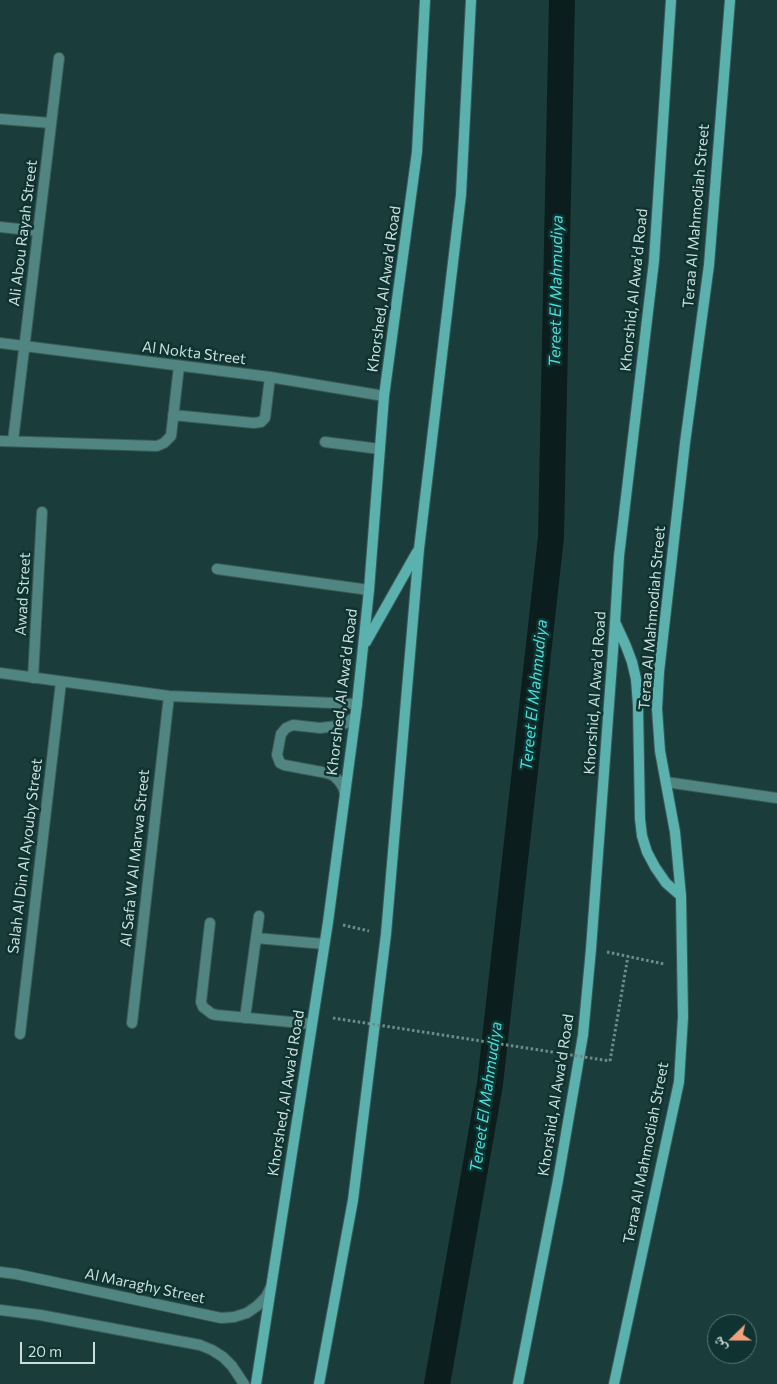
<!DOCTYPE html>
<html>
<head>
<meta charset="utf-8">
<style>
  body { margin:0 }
  #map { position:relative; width:777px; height:1384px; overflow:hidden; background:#1a3d3b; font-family:Commissioner,"Noto Naskh Arabic",sans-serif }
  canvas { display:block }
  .north { position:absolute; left:707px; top:1314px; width:50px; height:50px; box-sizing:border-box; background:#0e3331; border:1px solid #5a7776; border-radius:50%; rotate:248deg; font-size:14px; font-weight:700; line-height:20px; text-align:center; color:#cbdedd }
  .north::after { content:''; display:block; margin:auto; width:18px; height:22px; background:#f2a080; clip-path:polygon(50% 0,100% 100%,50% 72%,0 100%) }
  .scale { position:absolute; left:20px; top:1342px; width:75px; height:22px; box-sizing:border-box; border:2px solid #cbdedd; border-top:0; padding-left:6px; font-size:15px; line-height:18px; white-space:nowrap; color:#cbdedd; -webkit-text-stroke:4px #0e3331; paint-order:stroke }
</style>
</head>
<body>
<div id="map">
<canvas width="777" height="1384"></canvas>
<div class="north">ش</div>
<div class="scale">20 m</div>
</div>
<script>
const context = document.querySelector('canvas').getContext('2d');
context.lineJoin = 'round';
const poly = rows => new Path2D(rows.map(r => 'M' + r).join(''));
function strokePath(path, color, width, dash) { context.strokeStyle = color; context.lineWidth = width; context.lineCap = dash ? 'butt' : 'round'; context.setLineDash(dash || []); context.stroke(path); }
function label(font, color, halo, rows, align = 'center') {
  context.font = font + ' Commissioner,sans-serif'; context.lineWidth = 5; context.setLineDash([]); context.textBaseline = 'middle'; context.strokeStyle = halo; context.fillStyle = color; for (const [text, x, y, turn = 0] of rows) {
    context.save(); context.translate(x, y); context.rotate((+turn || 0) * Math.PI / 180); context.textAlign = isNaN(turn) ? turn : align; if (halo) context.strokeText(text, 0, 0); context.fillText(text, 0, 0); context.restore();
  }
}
strokePath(poly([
  [437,1384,490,1084,551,537,562,0]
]), '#0b1e1d', 26);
const lane = poly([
  [325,442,380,449],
  [345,794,343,787,339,781,334,776,327,773,284,765,280,763,277,755,281,734,286,728,293,725,320,728,337,726,346,723,355,717],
  [210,923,201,1002,203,1007,212,1014,217,1015,312,1024],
  [256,938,324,944],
  [245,1018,259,916]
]);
const street = poly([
  [0,119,51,123],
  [0,227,38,231],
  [0,343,270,377,384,396],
  [173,415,254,423,261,422,265,418,270,377],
  [0,441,157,446,164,443,171,436,179,366],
  [13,441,59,58],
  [217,569,369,590],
  [0,673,169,696,357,704],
  [33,678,42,512],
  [666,782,777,798],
  [132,1023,169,696],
  [20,1034,61,682],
  [0,1272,16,1274,221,1318,234,1317,247,1313,257,1306,266,1297,271,1287],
  [0,1310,40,1315,200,1345,212,1350,223,1357,232,1366,244,1384]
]);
const secondary = poly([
  [616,624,626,646,632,662,636,679,638,705,640,819,642,836,647,852,655,867,666,883,681,896],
  [366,642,417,552],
  [256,1384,328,922,357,704,369,590,384,396,417,152,425,0],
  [319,1384,353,1200,386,934,419,549,461,195,471,0],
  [518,1384,558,1180,583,1035,591,949,615,623,619,556,654,261,671,0],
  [614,1384,679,1082,683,1017,681,896,675,832,660,751,657,709,659,672,685,443,709,265,730,0]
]);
strokePath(lane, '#3a5a58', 12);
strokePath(street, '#3a5a58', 12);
strokePath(secondary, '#3a5a58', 12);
strokePath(poly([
  [343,925,369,931],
  [607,952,664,964],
  [610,1061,628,956]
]), '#708b89', 3, [2.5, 2.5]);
strokePath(lane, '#518582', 10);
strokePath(street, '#518582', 10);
strokePath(secondary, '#5ab1ad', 10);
strokePath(poly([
  [333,1018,610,1061]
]), '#708b89', 3, [2.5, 2.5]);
label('15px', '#cbdedd', '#0e3331', [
  ["Teraa Al Mahmodiah Street",696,216,-85],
  ["Ali Abou Rayah Street",23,233,-83],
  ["Khorshed, Al Awa'd Road",384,289,-82],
  ["Khorshid, Al Awa'd Road",634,290,-84],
  ["Al Nokta Street",194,353,7],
  ["Awad Street",23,594,-87],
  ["Teraa Al Mahmodiah Street",652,618,-85],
  ["Khorshed, Al Awa'd Road",342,692,-83],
  ["Khorshid, Al Awa'd Road",595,693,-86],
  ["Salah Al Din Al Ayouby Street",25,856,-83],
  ["Al Safa W Al Marwa Street",135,858,-84],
  ["Khorshed, Al Awa'd Road",286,1093,-81],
  ["Khorshid, Al Awa'd Road",556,1095,-81],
  ["Teraa Al Mahmodiah Street",646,1153,-79],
  ["Al Maraghy Street",145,1286,12]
]);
label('italic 16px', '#49ded9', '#0e3331', [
  ["Tereet El Mahmudiya",556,291,-89],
  ["Tereet El Mahmudiya",534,695,-84],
  ["Tereet El Mahmudiya",486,1097,-82]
]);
</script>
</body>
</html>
